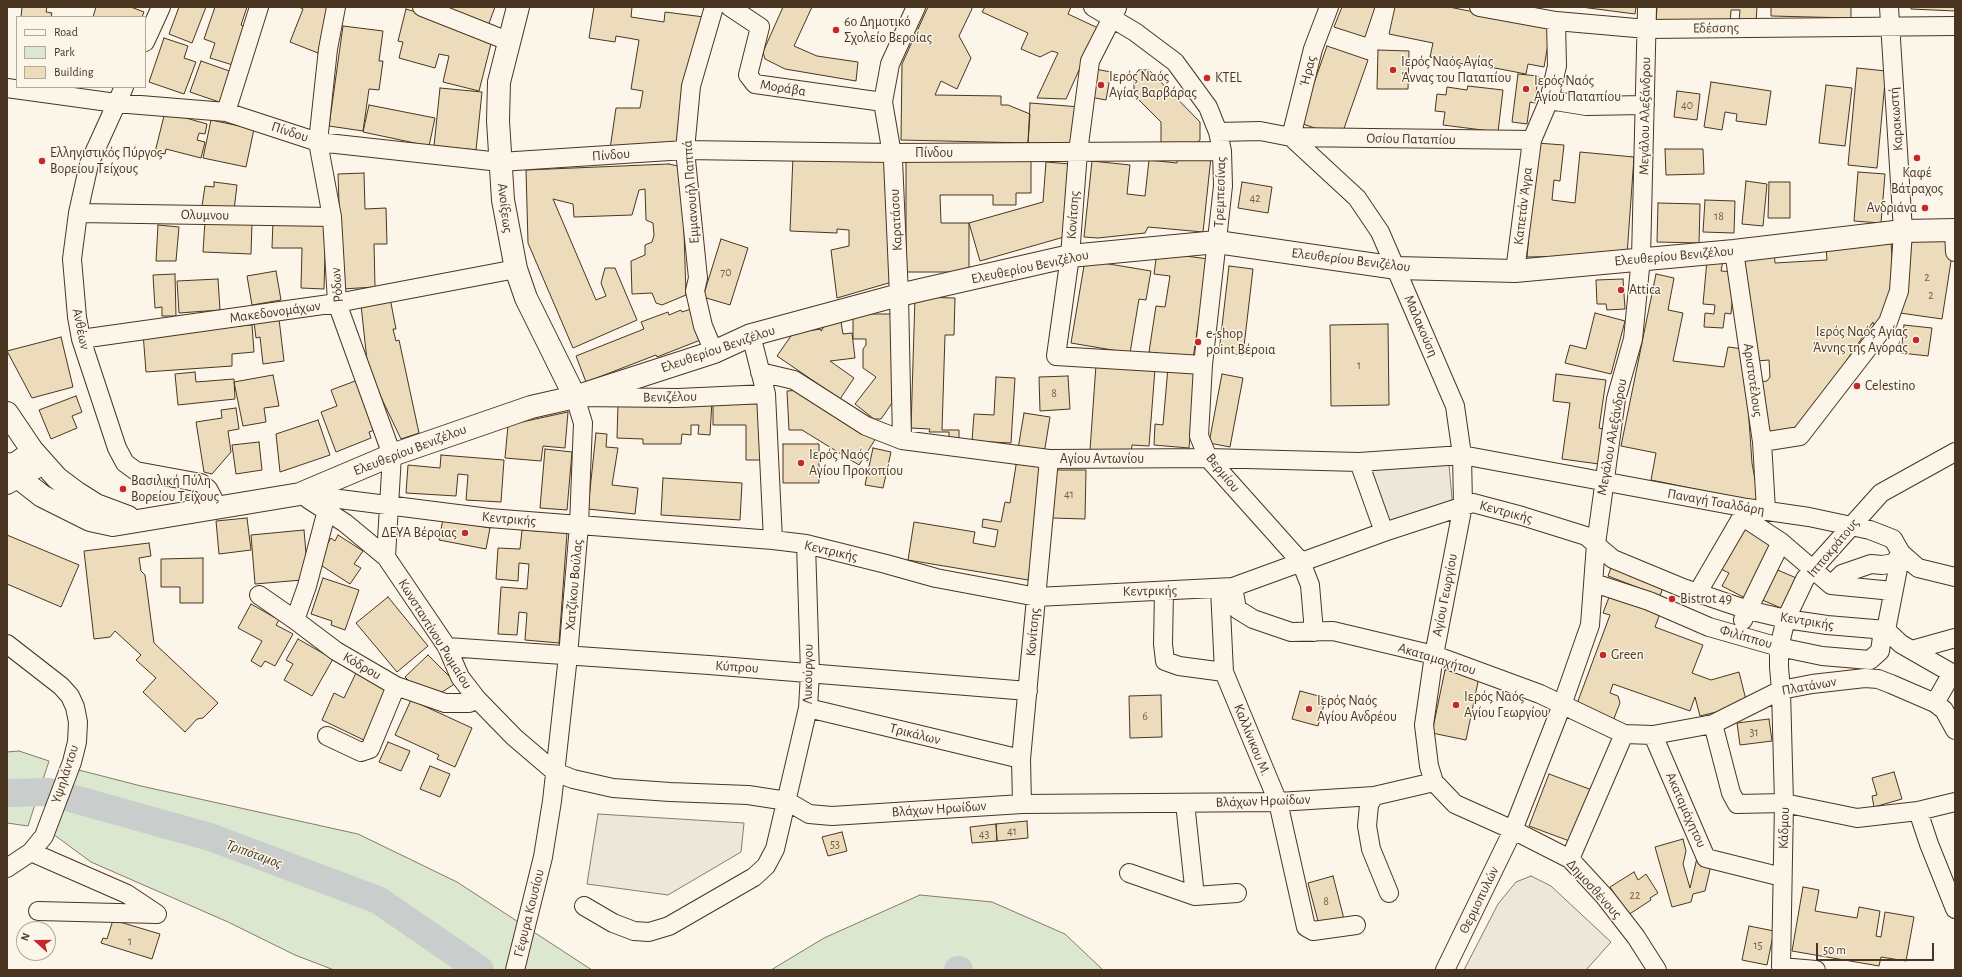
<!DOCTYPE html>
<html>
<head>
<meta charset="utf-8">
<style>
  body { margin:0 }
  #map { position:relative; width:1962px; height:977px; overflow:hidden; background:#fbf6e9; font-family:"Alegreya Sans",sans-serif }
  canvas { display:block }
  .frame { position:absolute; inset:0; border:8px solid #4a3520; pointer-events:none }
  .legend { position:absolute; left:16px; top:16px; width:130px; height:72px; box-sizing:border-box; background:#fbf6e9; border:1px solid #b4a999; margin:0; padding:5px 7px; list-style:none; font-size:12px; color:#4a3520 }
  .legend li { display:flex; align-items:center; gap:8px; height:20px }
  .legend b { width:20px; border:1px solid #b4a999 }
  .north { position:absolute; left:16px; top:921px; width:40px; height:40px; box-sizing:border-box; background:#fbf6e9; border:1px solid #b4a999; border-radius:50%; rotate:291deg; font-size:11px; font-weight:700; line-height:16px; text-align:center; color:#4a3520 }
  .north::after { content:''; display:block; margin:auto; width:14px; height:18px; background:#c62828; clip-path:polygon(50% 0,100% 100%,50% 72%,0 100%) }
  .scale { position:absolute; left:1816px; top:943px; width:118px; height:18px; box-sizing:border-box; border:2px solid #4a3520; border-top:0; padding-left:5px; font-size:12px; line-height:14px; white-space:nowrap; color:#4a3520; -webkit-text-stroke:3px #fbf6e9; paint-order:stroke }
</style>
</head>
<body>
<div id="map">
<canvas width="1962" height="977"></canvas>
<div class="frame"></div>
<ul class="legend">
<li><b style="height:5px;background:#fbf6e9"></b>Road</li>
<li><b style="height:11px;background:#dce7d0"></b>Park</li>
<li><b style="height:11px;background:#ecdcbc"></b>Building</li>
</ul>
<div class="north">N</div>
<div class="scale">50 m</div>
</div>
<script>
const context = document.querySelector('canvas').getContext('2d');
context.lineJoin = 'round';
function paint(path, color) { context.fillStyle = color; context.fill(path, 'evenodd'); }
const poly = rows => new Path2D(rows.map(r => 'M' + r).join(''));
function strokePath(path, color, width, dash) { context.strokeStyle = color; context.lineWidth = width; context.lineCap = dash ? 'butt' : 'round'; context.setLineDash(dash || []); context.stroke(path); }
function label(font, color, halo, rows, align = 'center') {
  context.font = font + ' "Alegreya Sans",sans-serif'; context.lineWidth = 3; context.setLineDash([]); context.textBaseline = 'middle'; context.strokeStyle = halo; context.fillStyle = color; for (const [text, x, y, turn = 0] of rows) {
    context.save(); context.translate(x, y); context.rotate((+turn || 0) * Math.PI / 180); context.textAlign = isNaN(turn) ? turn : align; if (halo) context.strokeText(text, 0, 0); context.fillText(text, 0, 0); context.restore();
  }
}
const green = poly([
  [19,751,49,761,28,826,7,823,7,752,19,751],
  [75,769,141,786,358,834,457,882,592,970,334,970,295,955,228,922,91,862,53,834,75,769],
  [920,895,992,902,1065,934,1103,970,771,970,824,938,920,895]
]);
paint(green, '#dce7d0');
strokePath(green, '#887966', 1);
const parking = poly([
  [1449,465,1453,509,1391,530,1366,467,1449,465],
  [598,814,744,823,741,852,668,895,587,884,598,814],
  [1531,876,1551,886,1611,942,1586,970,1464,970,1498,904,1516,882,1531,876]
]);
paint(parking, '#ede7d9');
strokePath(parking, '#887966', 1);
strokePath(poly([
  [7,793,49,792,210,837,378,900,480,970],
  [958,970,959,970]
]), '#c9cecd', 28);
const building = poly([
  [22,7,47,7,46,12,52,13,51,17,21,17,22,7],
  [96,7,131,7,144,12,142,17,93,17,96,7],
  [179,7,206,7,192,43,169,34,179,7],
  [215,7,247,7,241,25,248,28,236,66,210,58,215,43,204,39,215,7],
  [299,7,330,7,318,53,290,42,303,9,299,7],
  [442,7,495,7,488,26,442,7],
  [594,7,632,7,631,17,664,22,665,12,704,17,677,143,610,149,616,108,640,108,643,91,631,89,639,40,616,36,615,42,589,38,594,7],
  [783,7,812,7,794,46,817,56,858,62,856,81,785,69,765,59,763,52,783,7],
  [928,7,971,7,972,9,959,36,971,58,957,89,941,81,935,95,1001,96,1001,105,1008,105,1030,114,1028,143,901,140,902,64,928,7],
  [985,7,1071,7,1068,14,1098,28,1066,99,1037,98,1058,53,1052,51,1040,57,1021,49,1028,33,982,12,985,7],
  [1342,7,1375,7,1365,37,1334,27,1342,7],
  [1395,7,1449,7,1551,27,1544,67,1528,64,1526,74,1474,64,1473,66,1430,57,1433,43,1389,34,1395,7],
  [1581,7,1636,7,1635,14,1581,7],
  [1657,7,1762,7,1757,7,1756,22,1739,21,1740,10,1731,10,1730,25,1656,23,1657,7],
  [1771,7,1851,7,1851,18,1771,16,1771,7],
  [1911,7,1955,7,1955,11,1911,9,1911,7],
  [406,9,493,36,479,91,443,82,449,56,439,54,435,68,399,58,403,42,398,41,406,9],
  [343,26,383,31,379,61,383,61,379,90,369,89,363,131,329,126,343,26],
  [164,38,188,46,184,58,196,62,184,94,149,82,164,38],
  [1327,46,1368,60,1341,137,1300,123,1327,46],
  [1378,50,1409,51,1408,89,1377,89,1378,50],
  [201,61,235,73,225,104,190,92,201,61],
  [1857,68,1886,71,1877,168,1848,165,1857,68],
  [1095,69,1111,72,1106,100,1090,97,1095,69],
  [1139,70,1149,70,1200,122,1200,140,1191,148,1161,149,1161,122,1134,95,1134,75,1139,70],
  [1518,74,1538,76,1535,103,1530,102,1527,124,1512,122,1518,74],
  [1711,82,1771,91,1766,125,1736,121,1737,114,1725,112,1722,130,1704,127,1711,82],
  [1826,85,1852,88,1845,146,1819,143,1826,85],
  [1468,86,1503,90,1498,132,1443,125,1445,112,1435,111,1437,94,1446,95,1447,87,1467,90,1468,86],
  [440,88,482,92,476,150,434,146,440,88],
  [1677,91,1700,94,1697,120,1674,117,1677,91],
  [1030,103,1080,107,1074,143,1028,143,1030,103],
  [369,105,435,118,429,146,363,132,369,105],
  [165,112,207,124,205,134,199,133,197,140,205,142,201,158,166,149,165,154,155,152,165,112],
  [211,120,254,129,246,167,203,158,211,120],
  [1537,143,1564,145,1560,181,1554,180,1552,200,1575,203,1580,152,1634,157,1627,255,1527,257,1537,143],
  [1665,149,1703,149,1704,174,1666,175,1665,149],
  [1178,154,1211,157,1203,232,1148,227,1145,233,1098,238,1084,237,1092,161,1130,165,1127,194,1145,196,1149,160,1177,163,1178,154],
  [793,156,888,158,892,282,837,298,831,250,849,246,849,230,837,229,837,233,790,231,793,156],
  [906,161,1031,161,1031,193,1016,193,1016,205,993,205,993,195,940,195,941,223,969,223,969,272,906,272,906,161],
  [1046,162,1070,164,1064,237,980,261,969,223,1043,202,1046,162],
  [669,164,682,167,686,295,662,305,656,303,652,293,632,294,631,261,645,255,645,245,652,242,654,235,653,223,646,220,645,189,639,190,632,215,574,217,573,204,553,199,596,300,606,296,601,283,605,268,615,268,637,320,573,348,528,243,526,170,669,164],
  [1858,172,1885,174,1881,223,1854,221,1858,172],
  [364,173,365,209,386,208,387,244,374,244,375,287,342,289,338,174,364,173],
  [1746,181,1767,184,1763,226,1742,224,1746,181],
  [214,182,237,185,234,210,202,206,205,186,214,187,214,182],
  [1242,182,1272,187,1268,213,1238,208,1242,182],
  [1769,182,1790,182,1790,218,1768,218,1769,182],
  [1705,200,1735,201,1734,233,1703,232,1705,200],
  [1658,203,1700,204,1699,243,1657,242,1658,203],
  [273,220,326,221,324,289,301,288,302,248,272,248,273,220],
  [205,221,252,223,251,254,203,252,205,221],
  [158,225,179,227,176,261,156,261,158,225],
  [1912,236,1954,242,1942,319,1900,313,1912,236],
  [721,239,748,248,730,305,703,297,721,239],
  [1891,242,1895,300,1874,329,1873,322,1798,431,1762,434,1758,382,1767,381,1770,377,1769,360,1756,361,1749,327,1744,253,1774,251,1775,263,1827,260,1826,247,1891,242],
  [1157,252,1208,259,1193,359,1149,352,1156,306,1165,307,1170,276,1154,274,1157,252],
  [1085,260,1151,271,1146,300,1139,299,1130,353,1071,343,1085,260],
  [1707,260,1723,261,1721,271,1735,272,1731,314,1725,313,1723,328,1704,327,1705,313,1714,314,1715,305,1703,304,1707,260],
  [1229,266,1253,269,1243,355,1219,352,1229,266],
  [276,271,281,300,252,305,247,276,276,271],
  [175,274,176,316,162,316,162,307,155,308,153,275,175,274],
  [1656,274,1674,278,1668,310,1683,313,1673,361,1724,367,1728,347,1744,349,1752,463,1759,502,1651,480,1656,453,1621,446,1656,274],
  [218,279,220,310,179,313,177,281,218,279],
  [1623,279,1625,309,1607,310,1606,304,1597,304,1596,280,1623,279],
  [915,297,955,298,954,335,945,335,942,430,959,430,959,441,949,441,949,432,929,432,930,429,911,428,915,297],
  [390,298,396,329,393,329,396,341,399,340,419,433,401,439,368,370,361,305,390,298],
  [691,309,703,339,657,357,656,355,586,382,576,356,644,329,641,322,668,312,669,315,681,310,682,312,691,309],
  [1595,313,1625,321,1611,374,1565,363,1570,345,1586,349,1595,313],
  [853,314,892,314,892,403,881,419,874,419,855,404,876,377,863,368,863,349,866,345,866,339,853,339,853,314],
  [279,319,284,361,263,364,260,337,256,338,254,322,279,319],
  [841,322,843,334,852,333,855,358,830,361,854,378,840,399,777,356,793,333,821,329,821,331,825,325,841,322],
  [1388,324,1389,405,1331,406,1330,325,1388,324],
  [252,325,254,352,232,354,232,366,146,372,143,333,252,325],
  [1904,325,1932,328,1928,356,1901,353,1904,325],
  [61,337,73,387,32,398,7,351,61,337],
  [1096,365,1155,369,1149,446,1132,445,1131,454,1090,450,1096,365],
  [1168,367,1196,370,1189,448,1154,445,1155,424,1163,425,1168,367],
  [195,372,196,382,234,379,235,399,178,405,175,374,195,372],
  [1222,374,1243,378,1230,447,1209,443,1222,374],
  [1556,374,1606,380,1599,428,1603,429,1599,464,1562,459,1570,403,1553,401,1556,374],
  [273,375,279,406,264,408,266,422,243,426,234,382,273,375],
  [1068,376,1070,409,1040,411,1039,377,1068,376],
  [996,377,1015,378,1011,443,972,441,974,414,994,415,996,377],
  [358,380,377,429,369,432,371,438,336,452,321,412,337,406,331,390,358,380],
  [801,390,876,438,859,465,802,430,789,430,787,391,801,390],
  [76,396,82,412,72,416,77,428,51,439,39,410,76,396],
  [712,401,710,435,698,434,699,425,691,425,691,435,682,434,681,444,643,444,643,439,617,438,618,404,712,401],
  [713,403,766,404,765,460,746,460,746,425,713,425,713,403],
  [236,408,239,429,228,431,231,452,212,474,204,472,196,422,222,418,221,410,236,408],
  [568,412,565,448,543,446,541,461,505,458,508,425,568,412],
  [1024,413,1050,417,1044,454,1018,449,1024,413],
  [318,420,330,455,280,472,276,434,318,420],
  [596,433,607,434,606,447,618,448,612,485,638,488,635,514,588,509,596,433],
  [259,442,262,470,236,474,232,445,259,442],
  [783,444,819,444,819,483,783,483,783,444],
  [873,448,891,452,883,488,865,485,873,448],
  [545,449,572,452,567,510,540,508,545,449],
  [441,455,504,460,501,502,466,500,468,475,458,474,456,496,406,493,408,465,440,468,441,455],
  [1017,459,1047,464,1028,580,908,560,914,522,975,532,973,543,995,547,998,530,982,527,983,519,1001,522,1005,502,1010,503,1017,459],
  [1053,470,1086,470,1085,519,1052,518,1053,470],
  [663,478,742,483,740,520,661,515,663,478],
  [247,518,251,550,219,554,216,521,247,518],
  [443,519,490,528,486,549,439,540,443,519],
  [1744,525,1778,543,1749,600,1722,586,1729,573,1721,569,1744,525],
  [304,530,307,565,302,580,255,584,251,535,304,530],
  [522,530,567,533,559,643,525,640,527,613,519,612,517,635,498,634,501,587,527,589,529,564,519,563,518,581,496,579,498,548,520,549,522,530],
  [7,535,79,565,61,607,7,584,7,535],
  [338,535,363,551,354,564,361,568,350,584,316,562,331,538,335,541,338,535],
  [149,543,151,556,139,558,141,571,145,575,154,643,218,703,203,718,197,719,185,732,143,692,156,678,136,660,141,655,115,631,110,637,94,639,84,551,149,543],
  [203,558,203,603,180,603,180,587,161,587,161,559,203,558],
  [1613,562,1665,582,1660,596,1608,576,1613,562],
  [1773,568,1801,580,1788,611,1760,599,1773,568],
  [323,578,359,590,345,630,331,625,332,621,311,614,323,578],
  [1611,592,1661,611,1655,627,1703,645,1692,673,1711,680,1739,672,1746,700,1745,705,1700,716,1695,697,1690,711,1613,684,1610,693,1618,696,1620,703,1613,721,1580,709,1578,701,1610,615,1603,613,1611,592],
  [388,597,428,646,397,672,356,623,388,597],
  [251,604,279,620,276,625,293,634,275,666,265,661,261,667,251,661,262,641,238,628,251,604],
  [298,639,333,659,312,696,284,680,293,664,286,660,298,639],
  [428,655,456,683,436,696,417,689,405,677,428,655],
  [1445,670,1479,677,1466,740,1432,733,1445,670],
  [356,673,392,689,368,742,322,720,334,693,344,698,356,673],
  [1300,691,1326,698,1318,726,1292,719,1300,691],
  [1161,695,1162,737,1130,738,1129,696,1161,695],
  [411,700,472,728,455,767,437,759,439,755,395,735,411,700],
  [1769,719,1772,741,1740,745,1737,723,1769,719],
  [388,742,410,751,401,771,379,762,388,742],
  [430,766,450,774,440,797,420,789,430,766],
  [1894,772,1902,799,1874,807,1872,796,1877,795,1872,778,1894,772],
  [1549,774,1592,790,1572,842,1529,826,1549,774],
  [1027,821,1028,838,997,841,996,824,1027,821],
  [996,824,997,841,972,843,970,827,996,824],
  [842,832,847,851,828,856,822,837,842,832],
  [1683,839,1686,851,1683,864,1690,888,1697,858,1712,861,1705,891,1693,894,1691,902,1672,907,1655,847,1683,839],
  [1634,872,1638,880,1646,874,1658,893,1650,898,1651,900,1628,915,1610,887,1634,872],
  [1333,876,1344,919,1319,925,1308,883,1333,876],
  [1803,887,1819,890,1815,911,1857,918,1859,907,1880,911,1876,936,1881,937,1885,912,1914,917,1906,961,1881,957,1879,966,1792,951,1803,887],
  [113,920,160,934,152,959,101,943,103,938,107,939,113,920],
  [1749,926,1774,931,1767,965,1742,960,1749,926]
]);
paint(building, '#ecdcbc');
strokePath(building, '#4a3520', 1);
const minor = poly([
  [336,7,328,49,318,142,332,217,337,303,392,455,386,557],
  [422,7,508,41],
  [714,7,691,86,685,150,698,278,695,291,703,326,714,352],
  [730,7,760,27,748,75,755,84,883,102],
  [1093,7,1135,32,1175,62,1208,107,1218,132,1222,151,1223,186,1203,365,1199,436,1208,458,1301,562,1310,585,1314,632],
  [1479,7,1556,21,1647,29,1955,26],
  [1117,8,1090,61,1078,152,1070,256,1056,356,1203,365],
  [145,42,161,7],
  [124,87,89,164,78,213,72,259,77,317,81,339,117,448,125,463,136,471,201,483,208,489,218,508],
  [7,88,116,103,226,112,318,142,500,162,685,150,891,153,1222,151],
  [1549,100,1586,106,1645,105],
  [226,112,259,7],
  [1218,132,1260,131,1291,137,1532,140],
  [1291,137,1357,198,1380,232,1455,406,1462,455,1463,505,1434,655,1424,725,1429,766,1434,782,1455,804,1513,830,1570,859,1605,897,1636,937,1657,970],
  [1291,137,1313,49,1329,7],
  [78,213,332,217],
  [1954,230,1955,252],
  [1734,251,1762,442,1766,510],
  [1515,271,1532,140,1549,100,1557,66,1556,21],
  [751,335,766,394,773,540],
  [81,339,337,303,516,269],
  [760,372,794,380,866,426,902,440,1049,459,1208,458,1359,462,1462,455,1747,508,1809,517,1870,530,1893,539,1901,553,1918,568,1955,577],
  [902,440,899,295,893,160,883,102,890,64,916,7],
  [1762,442,1800,436,1888,322,1899,291,1903,231,1889,7],
  [1359,462,1384,532],
  [7,467,32,450],
  [7,485,44,465],
  [300,494,489,518,773,540,806,544,886,564,936,578,1037,597,1233,587,1384,532,1473,503,1522,516,1586,536,1613,559,1683,588,1748,610,1786,619,1827,625,1886,630,1901,644,1955,675],
  [308,499,345,523,386,557,447,647,460,677,477,699,514,737,555,772,573,779,613,788,670,792,748,795,787,801,809,814,832,816,1022,804,1278,802,1374,796,1434,782],
  [1743,517,1781,542,1831,585,1893,591],
  [1594,583,1649,601,1709,627,1779,647,1822,656,1870,660,1880,651,1883,630],
  [1831,585,1842,574,1871,564,1882,565,1894,563,1901,553],
  [1233,587,1237,609,1253,619,1291,632,1333,631,1434,655,1540,694,1624,734,1653,735,1713,724,1781,690,1812,684,1865,678,1878,679,1891,684,1935,703,1944,710,1955,730],
  [1220,589,1224,672,1278,802,1306,927,1313,931,1356,925],
  [1164,591,1163,644,1165,661,1179,666,1224,672],
  [1698,592,1747,508],
  [259,595,295,620,336,651,396,686,445,703,469,703,477,699],
  [295,620,307,586,327,510],
  [1743,620,1781,542],
  [1886,630,1901,553],
  [7,644,61,686,70,696,75,707,78,722,77,742,72,762,44,836,31,852,7,868],
  [447,647,709,665,1028,691],
  [1912,650,1955,638],
  [1935,703,1952,673],
  [808,708,1021,759],
  [1713,724,1731,793,1737,804,1784,803,1857,818,1918,811,1955,802],
  [1653,735,1706,858,1782,877],
  [327,736,361,752,370,749,396,686],
  [1374,796,1369,805,1367,826,1371,849,1389,893],
  [1185,803,1195,896],
  [1022,804,1021,759,1049,459],
  [1918,811,1929,844,1955,909],
  [31,852,127,894,157,914,38,911],
  [1570,859,1624,734],
  [1129,873,1195,896,1237,893],
  [584,906,613,923,634,931,649,932,669,926,754,877,766,866,775,849,808,708,810,673,806,544],
  [515,970,543,857,552,801,568,656,579,525,583,423,575,397,678,398,766,394],
  [1445,970,1513,830,1562,705,1590,625,1596,544,1616,399,1633,339,1641,258,1647,7],
  [1816,970,1781,967,1784,803,1781,690,1779,667,1779,647,1786,619,1805,579,1812,570,1881,493,1955,452]
]);
const major = poly([
  [518,7,499,82,498,121,503,200,516,269,526,298,575,397],
  [7,413,32,450,57,478,77,493,96,505,128,517],
  [7,464,19,478,42,496,90,520,113,525,300,494,392,455,531,407,575,397,714,352,751,335,899,295,1070,256,1217,242,1397,268,1515,271,1734,251,1903,231,1955,230]
]);
strokePath(minor, '#4a3520', 20);
strokePath(major, '#4a3520', 24);
strokePath(minor, '#fbf6e9', 18);
strokePath(major, '#fbf6e9', 22);
for (const [x, y, r, color] of [
  [836,30,4,"#c62828"],
  [1393,70,4,"#c62828"],
  [1207,78,4,"#c62828"],
  [1101,85,4,"#c62828"],
  [1526,89,4,"#c62828"],
  [1917,158,4,"#c62828"],
  [42,161,4,"#c62828"],
  [1925,208,4,"#c62828"],
  [1621,290,4,"#c62828"],
  [1916,340,4,"#c62828"],
  [1198,342,4,"#c62828"],
  [1857,386,4,"#c62828"],
  [801,463,4,"#c62828"],
  [123,489,4,"#c62828"],
  [465,533,4,"#c62828"],
  [1672,599,4,"#c62828"],
  [1603,655,4,"#c62828"],
  [1456,705,4,"#c62828"],
  [1309,709,4,"#c62828"]
]) { const dot = new Path2D(); dot.arc(x, y, r, 0, 2 * Math.PI); context.fillStyle = color; context.fill(dot); strokePath(dot, '#fbf6e9', 1.5); }
label('12px', '#725f47', null, [
  ["40",1687,105],
  ["42",1255,198],
  ["18",1719,216],
  ["70",726,272],
  ["2",1927,277],
  ["2",1931,295],
  ["1",1359,365],
  ["8",1054,393],
  ["41",1069,494],
  ["6",1145,716],
  ["31",1754,732],
  ["41",1012,831],
  ["43",984,834],
  ["53",835,844],
  ["22",1635,895],
  ["8",1326,901],
  ["1",130,941],
  ["15",1758,945]
]);
label('14px', '#4a3520', '#fbf6e9', [
  ["6ο Δημοτικό",844,22],
  ["Σχολείο Βεροίας",844,38],
  ["Ιερός Ναός Αγίας",1401,62],
  ["Άννας του Παταπίου",1401,78],
  ["Ιερός Ναός",1109,77],
  ["Αγίας Βαρβάρας",1109,93],
  ["KTEL",1215,78],
  ["Ιερός Ναός",1534,81],
  ["Αγίου Παταπίου",1534,97],
  ["Ελληνιστικός Πύργος",50,153],
  ["Βορείου Τείχους",50,169],
  ["Καφέ",1917,173,"center"],
  ["Βάτραχος",1917,189,"center"],
  ["Ανδριάνα",1917,208,"right"],
  ["Attica",1629,290],
  ["Ιερός Ναός Αγίας",1908,332,"right"],
  ["Άννης της Αγοράς",1908,348,"right"],
  ["e-shop",1206,334],
  ["point Βέροια",1206,350],
  ["Celestino",1865,386],
  ["Ιερός Ναός",809,455],
  ["Αγίου Προκοπίου",809,471],
  ["Βασιλική Πύλη",131,481],
  ["Βορείου Τείχους",131,497],
  ["ΔΕΥΑ Βέροιας",457,533,"right"],
  ["Bistrot 49",1680,599],
  ["Green",1611,655],
  ["Ιερός Ναός",1464,697],
  ["Αγίου Γεωργίου",1464,713],
  ["Ιερός Ναός",1317,701],
  ["Αγίου Ανδρέου",1317,717]
], 'left');
label('14px', '#4a3520', '#fbf6e9', [
  ["Εδέσσης",1716,28,-1],
  ["Ήρας",1308,71,-76],
  ["Μοράβα",783,88,9],
  ["Μεγάλου Αλεξάνδρου",1645,116,-89],
  ["Καρακωστή",1896,119,-94],
  ["Πίνδου",290,132,18],
  ["Οσίου Παταπίου",1411,139,1],
  ["Πίνδου",934,153],
  ["Πίνδου",611,155,-4],
  ["Εμμανουήλ Παππά",691,192,-94],
  ["Τρεμπεσίνας",1220,192,-88],
  ["Καπετάν Άγρα",1523,206,-83],
  ["Ανοίξεως",505,208,83],
  ["Ολυμνου",205,215,1],
  ["Κονίτσης",1073,215,-86],
  ["Καρατάσου",896,220,-93],
  ["Ελευθερίου Βενιζέλου",1674,256,-5],
  ["Ελευθερίου Βενιζέλου",1351,260,7],
  ["Ελευθερίου Βενιζέλου",1030,267,-12],
  ["Ρόδων",337,285,-95],
  ["Μακεδονομάχων",275,312,-8],
  ["Μαλακούση",1421,326,67],
  ["Ανθέων",81,329,78],
  ["Ελευθερίου Βενιζέλου",718,349,-19],
  ["Αριστοτέλους",1753,380,82],
  ["Βενιζέλου",670,397,-1],
  ["Μεγάλου Αλεξάνδρου",1612,437,-80],
  ["Ελευθερίου Βενιζέλου",410,450,-21],
  ["Αγίου Αντωνίου",1102,459],
  ["Βερμίου",1223,473,51],
  ["Παναγή Τσαλδάρη",1716,502,10],
  ["Κεντρικής",1506,512,15],
  ["Κεντρικής",509,519,5],
  ["Ιπποκράτους",1833,548,-50],
  ["Κεντρικής",831,551,13],
  ["Χατζίκου Βούλας",574,585,-85],
  ["Κεντρικής",1150,591,-1],
  ["Αγίου Γεωργίου",1445,595,-79],
  ["Κεντρικής",1807,621,9],
  ["Κονίτσης",1033,632,-85],
  ["Κωνσταντίνου Ρωμαίου",435,634,58],
  ["Φιλίππου",1746,637,16],
  ["Ακαταμαχήτου",1437,659,17],
  ["Κόδρου",362,666,30],
  ["Κύπρου",737,667,4],
  ["Λυκούργου",808,674,-89],
  ["Πλατάνων",1809,686,-10],
  ["Τρικάλων",915,734,14],
  ["Καλλίνικου Μ.",1252,740,68],
  ["Υψηλάντου",65,774,-72],
  ["Βλάχων Ηρωίδων",1263,801,-2],
  ["Βλάχων Ηρωίδων",939,809,-4],
  ["Ακαταμάχητου",1686,810,66],
  ["Κάδμου",1784,828,-88],
  ["Δημοσθένους",1594,889,48],
  ["Θερμοπυλών",1479,900,-64],
  ["Γέφυρα Κουσίου",529,913,-76]
]);
label('italic 15px', '#4a3520', '#fbf6e9', [
  ["Τριπόταμος",254,854,20]
]);
</script>
</body>
</html>
